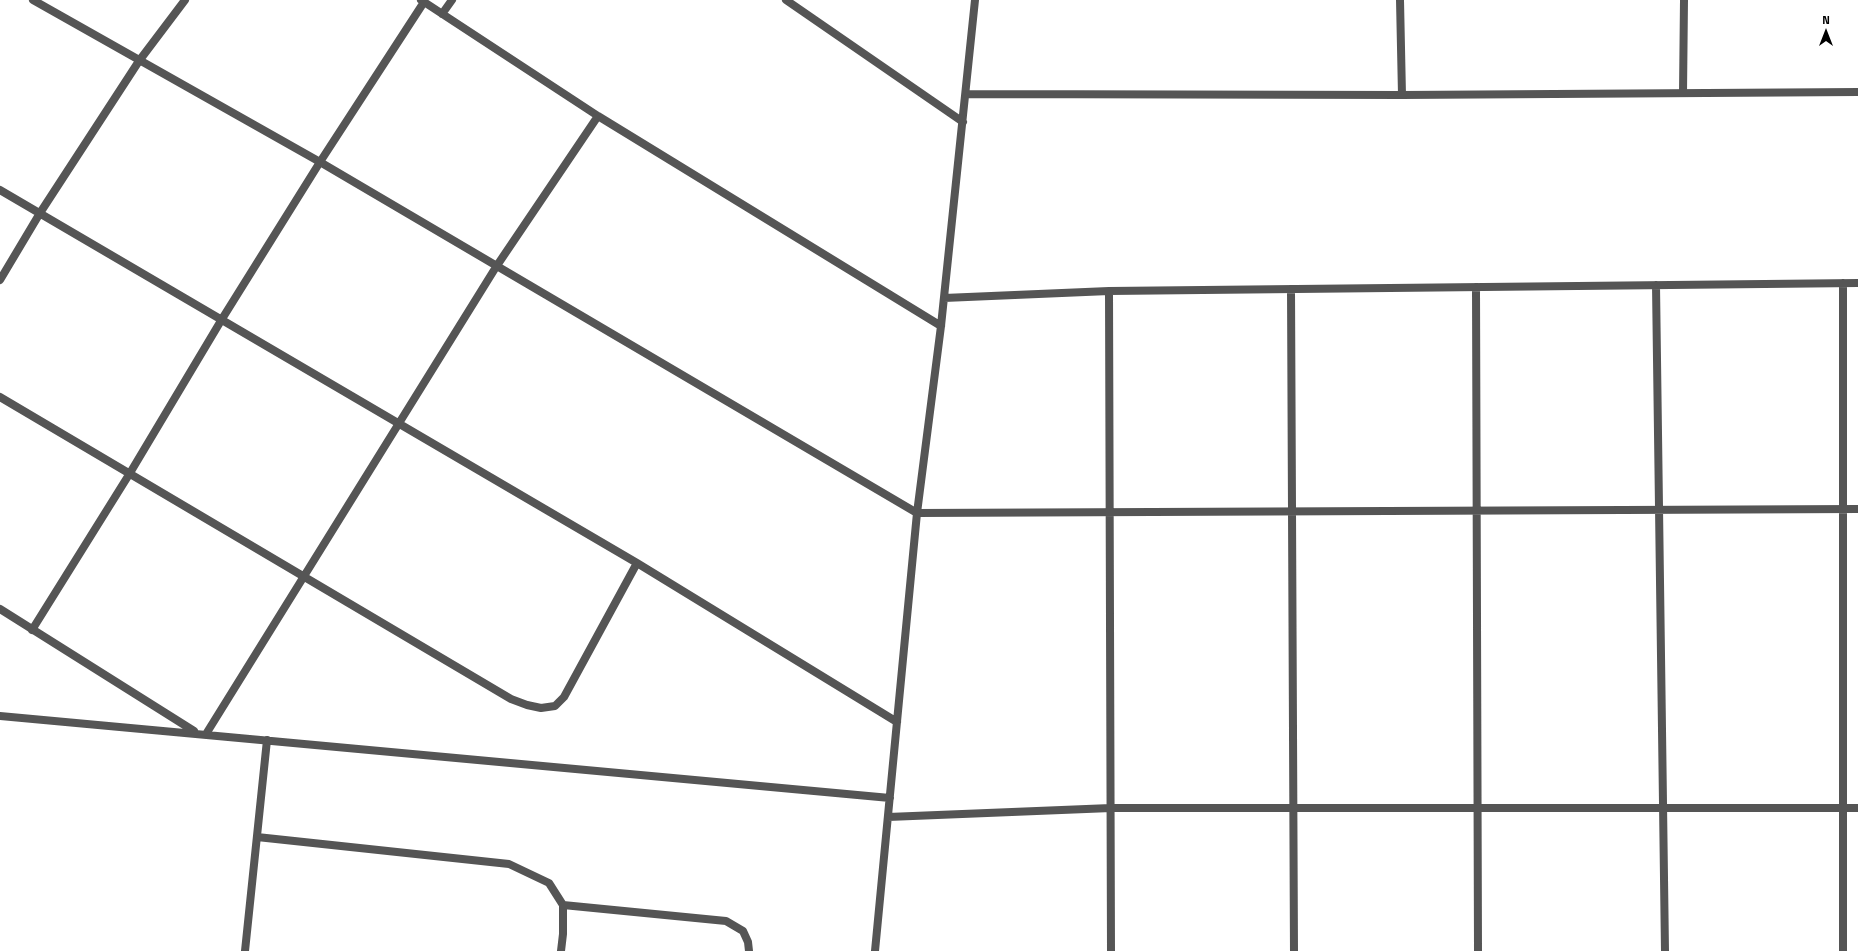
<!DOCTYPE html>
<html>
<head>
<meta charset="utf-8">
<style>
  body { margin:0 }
  #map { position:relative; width:1858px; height:951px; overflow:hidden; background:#fff; font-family:"Titillium Web",sans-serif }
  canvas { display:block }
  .north { position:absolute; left:1806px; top:12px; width:40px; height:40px; -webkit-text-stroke:3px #fff; paint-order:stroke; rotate:0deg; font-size:11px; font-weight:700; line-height:16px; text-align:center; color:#000 }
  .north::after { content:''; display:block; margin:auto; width:14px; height:18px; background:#000; clip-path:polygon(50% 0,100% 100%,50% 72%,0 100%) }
</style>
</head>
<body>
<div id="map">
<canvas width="1858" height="951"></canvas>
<div class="north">N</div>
</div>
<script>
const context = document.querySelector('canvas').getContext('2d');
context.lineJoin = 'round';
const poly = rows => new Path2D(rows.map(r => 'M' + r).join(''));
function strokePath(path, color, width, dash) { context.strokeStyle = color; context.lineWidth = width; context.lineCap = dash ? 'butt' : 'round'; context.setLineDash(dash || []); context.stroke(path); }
strokePath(poly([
  [33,0,320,162,917,513,1858,509],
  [421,0,598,116,941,326],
  [786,0,963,122],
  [1400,0,1402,95],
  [442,14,452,0],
  [1683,93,1684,0],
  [966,94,1402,95,1858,92],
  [0,190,637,563,897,722],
  [0,280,40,213,139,61,185,0],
  [1656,285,1665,951],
  [1476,287,1478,951],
  [1291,289,1294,951],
  [1109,291,1111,951],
  [944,298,1109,291,1858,283],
  [0,397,511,699,527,705,541,708,555,706,564,697,637,563],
  [0,609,194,731],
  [32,630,130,473,222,319,320,162,424,2],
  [0,716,890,798],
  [206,734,496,267,598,116],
  [888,817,1111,808,1858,808],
  [257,837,509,864,549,883,563,905,563,934,561,951],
  [563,905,726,921,743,931,748,942,749,951],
  [245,951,267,740],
  [875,951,917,513,941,326,975,0],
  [1843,951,1843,283]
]), '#555', 8);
</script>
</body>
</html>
